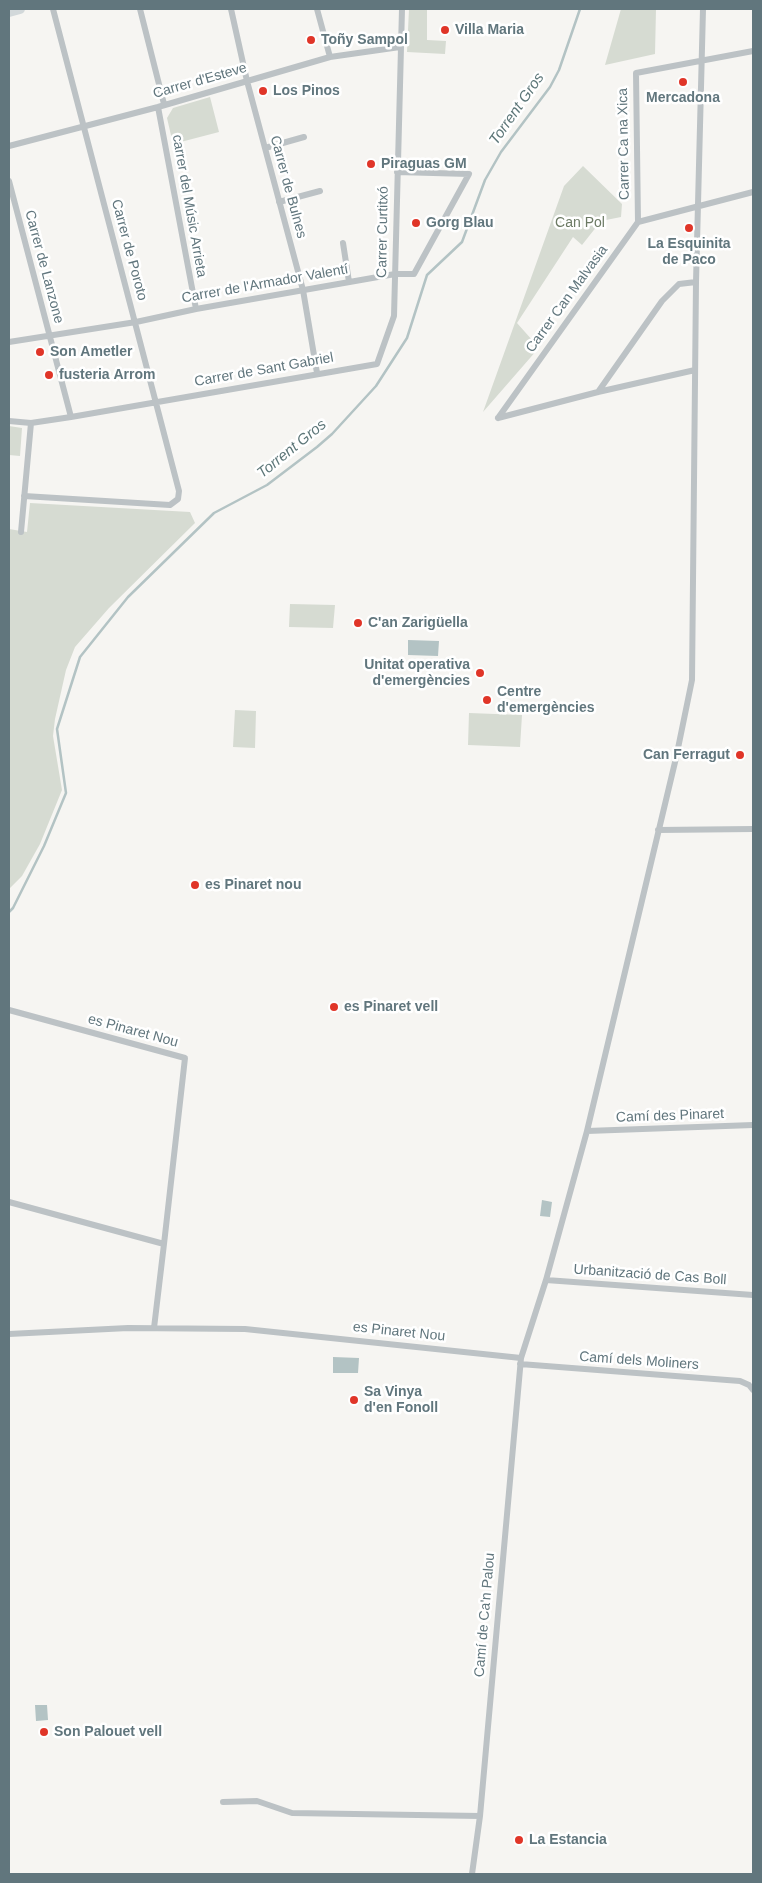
<!DOCTYPE html>
<html>
<head>
<meta charset="utf-8">
<style>
  body { margin:0 }
  #map { position:relative; width:762px; height:1883px; overflow:hidden; background:#f6f5f2; font-family:Arial,sans-serif }
  canvas { display:block }
  .frame { position:absolute; inset:0; border:10px solid #61767d; pointer-events:none }
</style>
</head>
<body>
<div id="map">
<canvas width="762" height="1883"></canvas>
<div class="frame"></div>
</div>
<script>
const context = document.querySelector('canvas').getContext('2d');
context.lineJoin = 'round';
function paint(path, color) { context.fillStyle = color; context.fill(path, 'evenodd'); }
const poly = rows => new Path2D(rows.map(r => 'M' + r).join(''));
function strokePath(path, color, width, dash) { context.strokeStyle = color; context.lineWidth = width; context.lineCap = dash ? 'butt' : 'round'; context.setLineDash(dash || []); context.stroke(path); }
function label(font, color, halo, rows, align = 'center') {
  context.font = font + ' Arial,sans-serif'; context.lineWidth = 5; context.setLineDash([]); context.textBaseline = 'middle'; context.strokeStyle = halo; context.fillStyle = color; for (const [text, x, y, turn = 0] of rows) {
    context.save(); context.translate(x, y); context.rotate((+turn || 0) * Math.PI / 180); context.textAlign = isNaN(turn) ? turn : align; if (halo) context.strokeText(text, 0, 0); context.fillText(text, 0, 0); context.restore();
  }
}
paint(poly([
  [409,9,427,9,427,40,446,41,445,54,407,52],
  [621,9,656,9,655,54,605,65],
  [210,97,219,132,173,144,167,118,173,108],
  [583,166,622,204,621,217,601,221,582,245,573,237,517,323,533,341,530,346,537,350,483,412,564,186],
  [9,426,22,428,20,456,9,455],
  [30,503,190,512,195,523,109,608,75,647,66,670,55,719,53,736,62,790,40,844,22,876,9,889,9,529,27,532],
  [290,604,335,605,333,628,289,627],
  [235,710,256,711,255,748,233,747],
  [469,713,522,715,520,747,468,745]
]), '#d6dbd2');
paint(poly([
  [408,640,439,641,438,656,408,655],
  [542,1200,552,1202,550,1217,540,1216],
  [333,1357,359,1358,358,1373,333,1373],
  [35,1705,47,1705,48,1720,36,1721]
]), '#b3c3c4');
strokePath(poly([
  [9,912,13,908,44,846,66,793,57,729,80,657,128,597,214,513,267,485,317,447,332,434,376,386,407,338,427,275,462,242,485,180,501,152,550,87,559,70,580,9]
]), '#b3c3c4', 2.5);
strokePath(poly([
  [140,9,164,104],
  [231,9,247,81,303,290,317,373],
  [317,9,330,57],
  [158,107,196,309],
  [9,146,158,107,330,57,400,47],
  [265,148,304,137],
  [9,181,71,417],
  [279,202,320,191],
  [638,222,636,73,753,51],
  [343,243,349,282],
  [9,342,136,322,196,309,395,274,414,274,469,174,397,172],
  [598,392,662,301,679,284,696,282],
  [498,418,638,222,753,192],
  [498,418,598,392,695,370],
  [9,421,31,423,71,417,377,364,394,316,402,9],
  [24,496,170,505,178,499,179,491,53,9],
  [21,532,31,423],
  [658,830,753,829],
  [9,1010,185,1058,164,1244],
  [587,1131,753,1125],
  [9,1202,164,1244,154,1328],
  [546,1280,753,1295],
  [9,1334,128,1328,245,1329,521,1358],
  [520,1364,740,1381,749,1385,753,1390],
  [223,1802,257,1801,292,1813,480,1816],
  [472,1874,480,1816,521,1358,546,1280,587,1131,676,758,692,680,696,282,703,9]
]), '#bcc2c5', 6);
strokePath(poly([
  [9,12,20,9]
]), '#d2d8da', 10);
for (const [x, y, r, color] of [
  [445,30,5,"#e03528"],
  [311,40,5,"#e03528"],
  [683,82,5,"#e03528"],
  [263,91,5,"#e03528"],
  [371,164,5,"#e03528"],
  [416,223,5,"#e03528"],
  [689,228,5,"#e03528"],
  [40,352,5,"#e03528"],
  [49,375,5,"#e03528"],
  [358,623,5,"#e03528"],
  [480,673,5,"#e03528"],
  [487,700,5,"#e03528"],
  [740,755,5,"#e03528"],
  [195,885,5,"#e03528"],
  [334,1007,5,"#e03528"],
  [354,1400,5,"#e03528"],
  [44,1732,5,"#e03528"],
  [519,1840,5,"#e03528"]
]) { const dot = new Path2D(); dot.arc(x, y, r, 0, 2 * Math.PI); context.fillStyle = color; context.fill(dot); strokePath(dot, '#fff', 2); }
label('bold 14px', '#61767d', '#fff', [
  ["Villa Maria",455,30],
  ["Toñy Sampol",321,40],
  ["Los Pinos",273,91],
  ["Mercadona",683,98,"center"],
  ["Piraguas GM",381,164],
  ["Gorg Blau",426,223],
  ["La Esquinita",689,244,"center"],
  ["de Paco",689,260,"center"],
  ["Son Ametler",50,352],
  ["fusteria Arrom",59,375],
  ["C'an Zarigüella",368,623],
  ["Unitat operativa",470,665,"right"],
  ["d'emergències",470,681,"right"],
  ["Centre",497,692],
  ["d'emergències",497,708],
  ["Can Ferragut",730,755,"right"],
  ["es Pinaret nou",205,885],
  ["es Pinaret vell",344,1007],
  ["Sa Vinya",364,1392],
  ["d'en Fonoll",364,1408],
  ["Son Palouet vell",54,1732],
  ["La Estancia",529,1840]
], 'left');
label('14px', '#61767d', '#fff', [
  ["Carrer d'Esteve",200,81,-16],
  ["Carrer Ca na Xica",624,144,-91],
  ["Carrer de Bulnes",288,187,75],
  ["carrer del Músic Arrieta",189,206,80],
  ["Carrer Curtitxó",383,232,-89],
  ["Carrer de Poroto",129,250,75],
  ["Carrer de Lanzone",44,267,75],
  ["Carrer de l'Armador Valentí",265,284,-10],
  ["Carrer Can Malvasia",567,299,-54],
  ["Carrer de Sant Gabriel",264,370,-10],
  ["es Pinaret Nou",133,1031,15],
  ["Camí des Pinaret",670,1116,-2],
  ["Urbanització de Cas Boll",650,1275,4],
  ["es Pinaret Nou",399,1332,6],
  ["Camí dels Moliners",639,1361,4],
  ["Camí de Ca'n Palou",485,1615,-85]
]);
label('14px', '#6c7a64', '#fff', [
  ["Can Pol",580,223]
]);
label('italic 15px', '#5c7678', '#fff', [
  ["Torrent Gros",517,109,-55],
  ["Torrent Gros",292,449,-39]
]);
</script>
</body>
</html>
